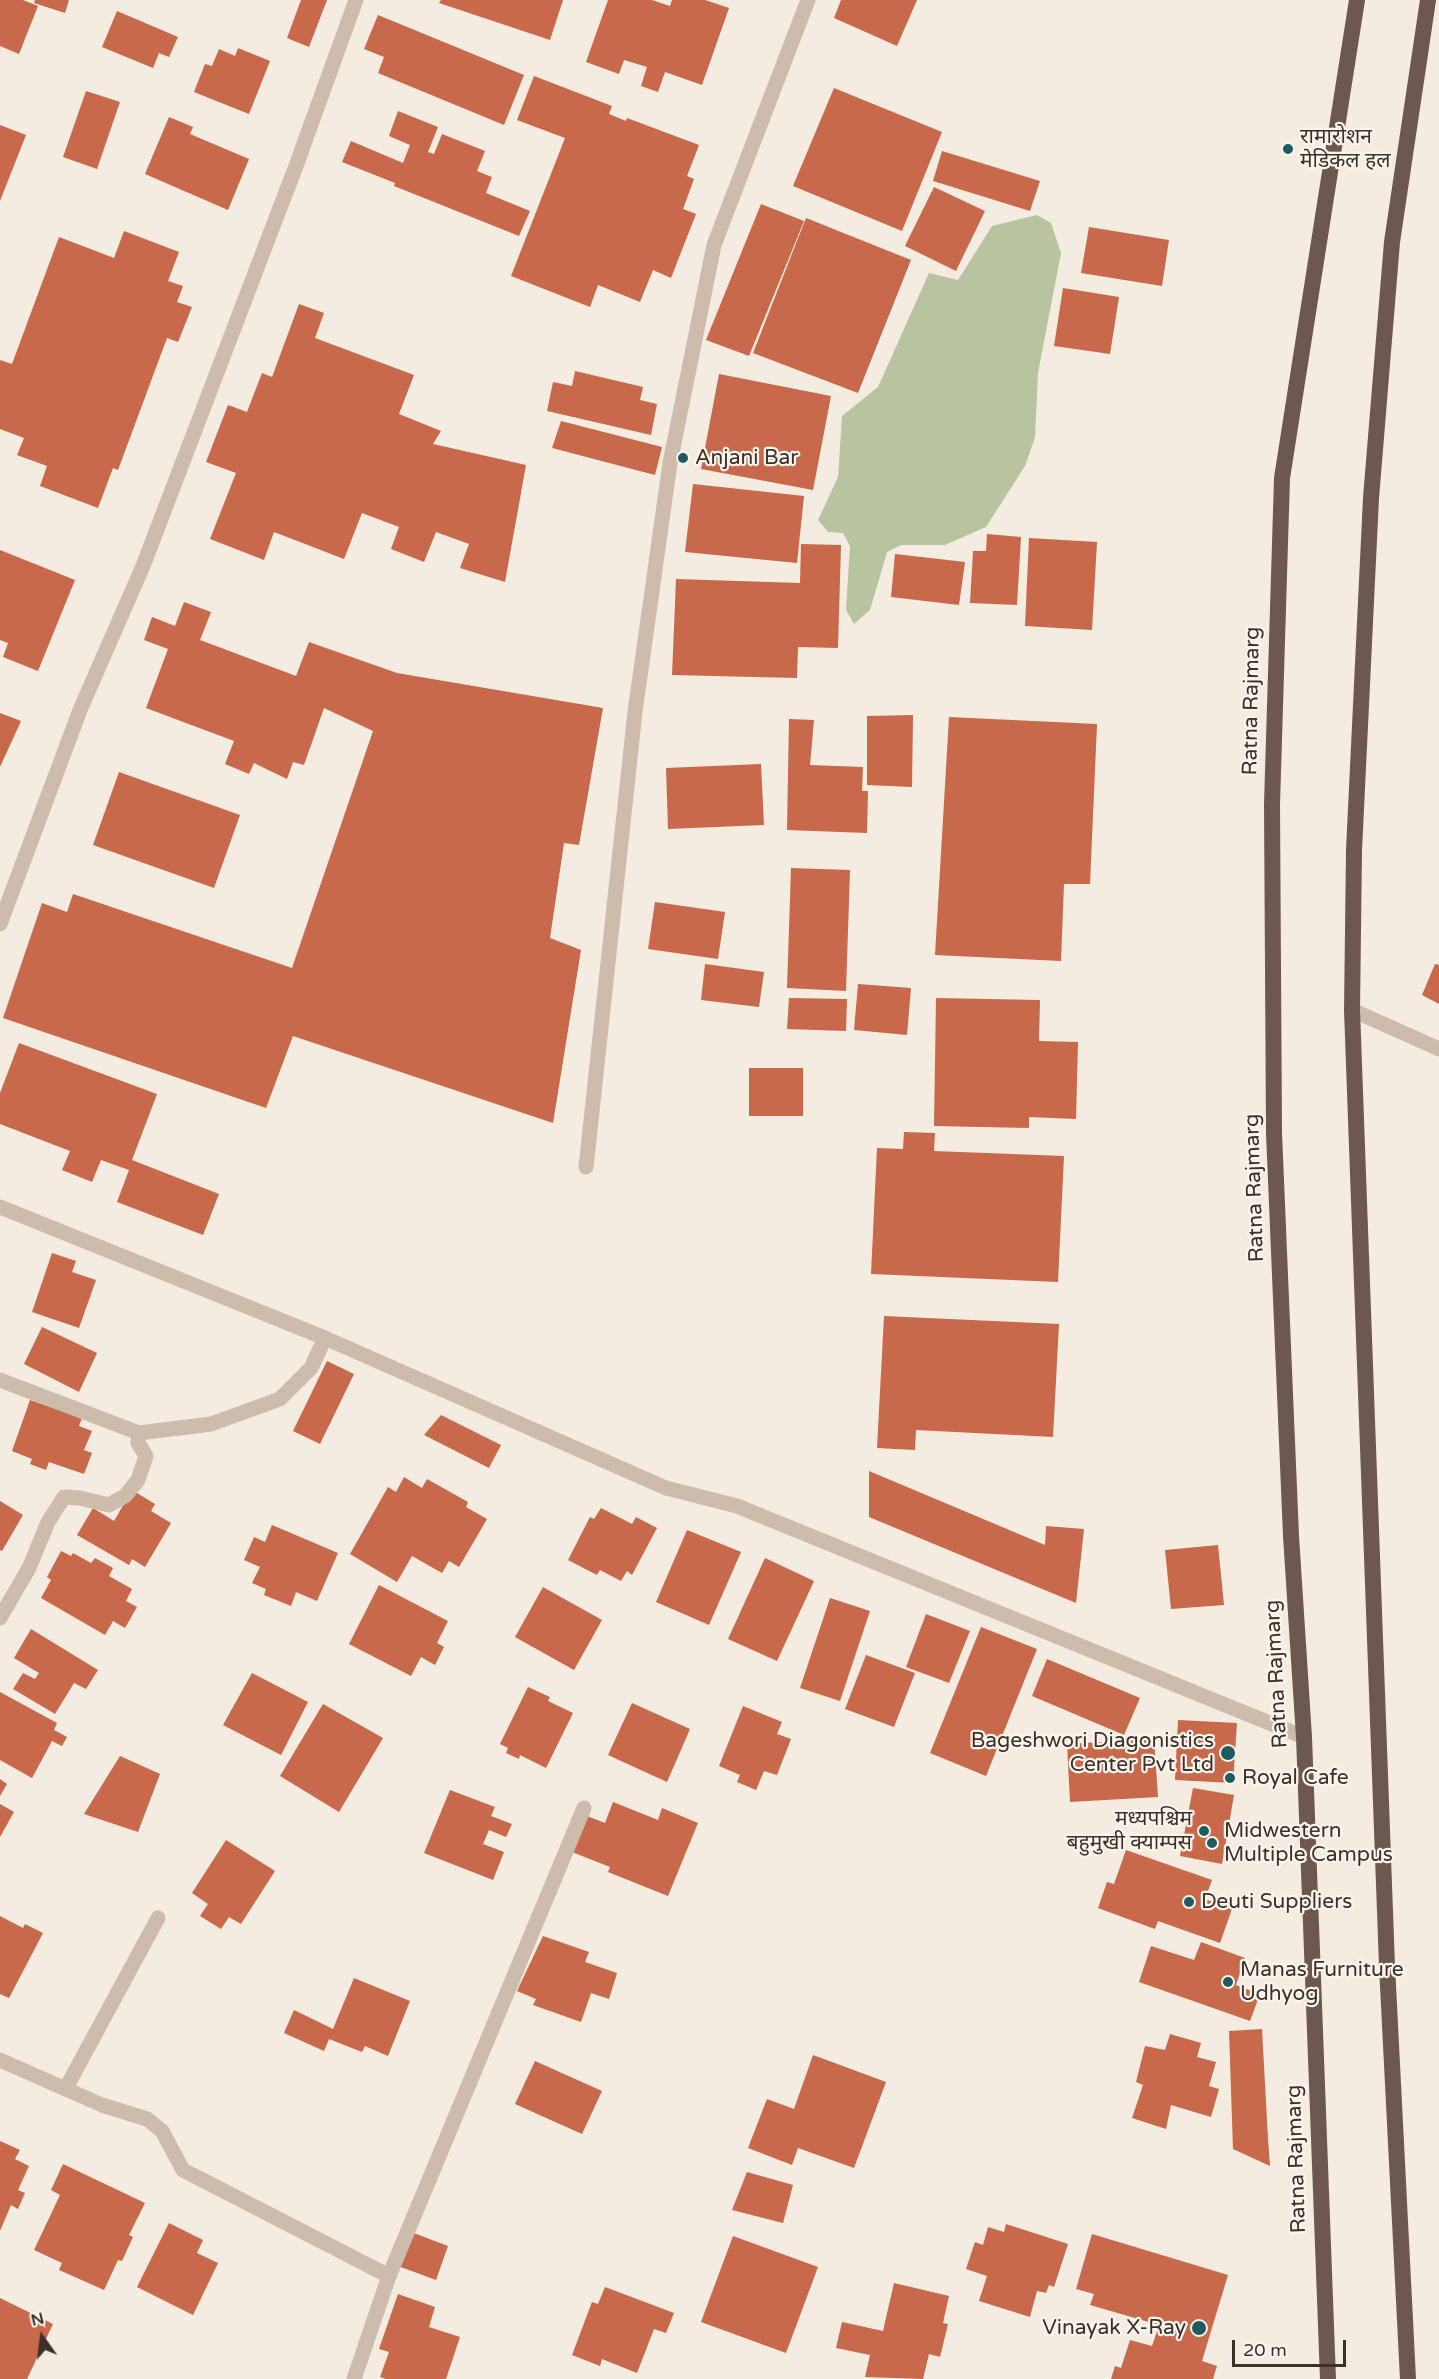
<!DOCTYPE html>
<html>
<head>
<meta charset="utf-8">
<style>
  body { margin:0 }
  #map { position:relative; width:1439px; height:2379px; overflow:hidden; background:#f4ebe1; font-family:"Varela Round",sans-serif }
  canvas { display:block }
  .north { position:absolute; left:12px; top:2307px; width:60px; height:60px; -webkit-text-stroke:4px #fbf5ee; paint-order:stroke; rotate:346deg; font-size:16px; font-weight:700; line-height:24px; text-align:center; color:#3b302b }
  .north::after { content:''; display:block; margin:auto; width:21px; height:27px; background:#3b302b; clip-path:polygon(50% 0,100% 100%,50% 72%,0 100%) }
  .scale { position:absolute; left:1232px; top:2340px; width:114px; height:27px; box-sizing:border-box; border:3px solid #3b302b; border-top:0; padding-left:8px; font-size:18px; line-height:21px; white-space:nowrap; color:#3b302b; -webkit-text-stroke:4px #fbf5ee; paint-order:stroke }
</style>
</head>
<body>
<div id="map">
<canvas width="1439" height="2379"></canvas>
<div class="north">N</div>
<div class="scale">20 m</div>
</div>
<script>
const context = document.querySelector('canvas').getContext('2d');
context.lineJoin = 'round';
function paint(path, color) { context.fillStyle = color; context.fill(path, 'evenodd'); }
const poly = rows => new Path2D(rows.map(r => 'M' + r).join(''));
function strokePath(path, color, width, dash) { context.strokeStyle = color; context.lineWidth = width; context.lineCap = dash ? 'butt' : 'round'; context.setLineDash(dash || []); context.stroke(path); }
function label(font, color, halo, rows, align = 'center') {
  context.font = font + ' "Varela Round","Noto Sans Devanagari",sans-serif'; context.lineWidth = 4.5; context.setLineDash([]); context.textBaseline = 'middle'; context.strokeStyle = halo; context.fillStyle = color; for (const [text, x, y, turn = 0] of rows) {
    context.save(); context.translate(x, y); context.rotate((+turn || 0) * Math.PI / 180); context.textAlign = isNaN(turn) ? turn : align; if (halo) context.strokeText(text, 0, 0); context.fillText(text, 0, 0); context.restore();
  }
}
paint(poly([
  [1037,215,1051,223,1061,253,1038,373,1035,437,1025,466,986,527,945,545,901,545,887,552,870,610,854,624,846,610,850,546,843,533,828,532,818,520,838,477,842,416,878,387,929,273,958,280,992,226]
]), '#b8c4a0');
paint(poly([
  [0,0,23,0,38,6,19,54,0,46],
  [35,0,69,0,65,13,34,3],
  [301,0,327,0,309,47,287,38],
  [441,0,563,0,550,40,439,3],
  [608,0,652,0,670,6,672,0,705,0,729,8,702,85,665,72,658,92,641,86,647,67,624,60,619,74,586,62],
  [841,0,917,0,897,46,834,18],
  [117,11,178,37,169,57,159,53,153,68,102,47],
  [378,15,524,75,504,125,378,73,384,57,364,49],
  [238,48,270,61,249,114,194,92,205,64,212,66,219,49,235,56],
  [534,76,612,106,609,114,626,121,627,118,699,145,687,176,694,179,683,209,696,214,671,278,653,270,640,302,598,285,590,307,511,276,565,138,517,120],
  [834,88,942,132,902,231,793,186],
  [86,91,120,102,97,169,63,157],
  [398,111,438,127,428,152,434,154,442,134,485,151,477,171,492,177,486,193,530,211,519,236,394,186,395,183,342,162,351,141,403,163,410,145,389,136],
  [169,117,193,127,190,134,249,159,228,210,145,174],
  [0,125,26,135,0,201],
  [942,151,1040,181,1030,211,933,181],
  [934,187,985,211,956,271,905,246],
  [761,204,804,221,749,356,706,340],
  [806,218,911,260,858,393,753,353],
  [1089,227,1169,240,1162,286,1081,273],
  [124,231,179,252,168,281,183,286,177,302,192,307,178,342,167,338,118,470,113,468,98,508,40,486,47,466,17,455,24,438,0,429,0,360,12,364,59,237,114,258],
  [1063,288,1119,297,1110,354,1054,346],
  [299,304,324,313,315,338,414,375,399,414,441,431,433,444,526,465,505,582,460,568,469,544,436,532,424,562,391,549,399,527,362,513,344,559,274,532,264,560,210,539,236,473,206,462,228,405,247,412,262,373,272,377],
  [575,371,643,387,640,400,657,404,651,435,547,411,553,382,572,386],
  [719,374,831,396,813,490,701,469],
  [561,421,662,447,655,475,552,448],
  [693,484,804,496,797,563,685,552],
  [987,534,1021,537,1017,605,970,603,973,551,986,551],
  [1029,538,1097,542,1092,630,1025,626],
  [801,544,841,545,838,648,798,647,797,678,672,675,676,579,800,583],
  [0,550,75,580,38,671,3,657,8,643,0,640],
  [895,554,965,562,959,605,891,597],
  [184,602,211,612,200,640,296,676,309,642,397,673,603,708,579,845,564,843,550,938,581,950,553,1123,293,1036,266,1108,3,1018,42,903,67,912,73,894,292,968,373,731,324,708,304,765,293,762,287,779,254,763,249,774,225,764,234,741,146,708,168,649,144,640,152,617,175,626],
  [0,713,21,721,0,767],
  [913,715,912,787,867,785,867,716],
  [949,717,1097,724,1090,884,1064,884,1061,961,935,955],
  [789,719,814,720,810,765,863,767,862,791,868,791,867,833,787,830],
  [761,764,764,825,668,829,666,768],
  [119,772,240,815,214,888,93,845],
  [791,868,850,870,846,991,787,988],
  [655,902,725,912,718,959,648,949],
  [705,964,764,972,759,1007,701,1000],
  [1435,964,1439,965,1439,1004,1422,995],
  [858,984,911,988,907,1035,854,1030],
  [789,998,847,999,846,1031,787,1029],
  [936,998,1040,1000,1039,1041,1078,1042,1076,1119,1029,1117,1029,1128,934,1126],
  [19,1043,157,1094,132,1160,219,1194,203,1235,117,1202,129,1170,101,1160,92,1182,62,1170,70,1151,0,1124,0,1093],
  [749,1068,803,1068,803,1116,749,1116],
  [904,1132,935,1133,934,1151,1064,1156,1058,1282,871,1274,877,1148,903,1149],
  [52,1253,76,1261,72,1272,96,1280,79,1328,32,1312],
  [884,1316,1059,1324,1053,1437,916,1430,915,1450,877,1448],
  [42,1327,97,1353,79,1392,24,1364],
  [327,1361,354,1374,320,1444,293,1431],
  [30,1400,82,1418,79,1426,92,1431,84,1450,92,1453,84,1474,49,1462,46,1470,30,1464,32,1459,12,1451],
  [441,1415,501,1445,489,1468,424,1435],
  [869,1471,1045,1545,1046,1526,1084,1529,1076,1603,869,1517],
  [404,1477,422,1488,427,1479,468,1502,466,1507,487,1519,459,1567,449,1561,442,1573,412,1556,397,1582,350,1554,388,1487,396,1492],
  [132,1490,155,1504,151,1511,171,1523,145,1567,132,1559,129,1565,77,1535,93,1508,114,1521],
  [0,1501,23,1515,2,1551,0,1550],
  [601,1508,632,1524,636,1517,657,1528,632,1575,627,1571,621,1581,600,1570,597,1575,568,1560,590,1517,594,1519],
  [272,1525,338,1553,317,1601,296,1592,291,1606,264,1595,266,1589,252,1583,260,1567,244,1560,254,1537,265,1542],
  [687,1530,741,1552,709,1625,656,1602],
  [1218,1545,1224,1605,1171,1609,1165,1550],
  [61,1551,71,1556,73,1553,91,1563,95,1558,113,1568,109,1576,132,1589,126,1601,137,1607,125,1628,113,1621,105,1635,41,1598,51,1580,47,1577],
  [765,1558,814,1581,777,1661,728,1639],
  [379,1585,448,1621,437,1643,444,1647,435,1665,421,1657,411,1676,349,1644],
  [543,1587,602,1620,574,1670,515,1637],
  [830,1598,870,1611,840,1701,800,1688],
  [926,1614,970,1631,949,1683,906,1667],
  [981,1627,1037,1649,986,1776,930,1753],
  [31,1629,98,1670,86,1689,74,1683,55,1714,13,1689,23,1673,35,1679,39,1673,14,1658],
  [866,1655,915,1673,894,1727,845,1709],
  [1047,1659,1140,1698,1124,1735,1032,1696],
  [252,1673,308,1702,281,1755,223,1725],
  [528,1687,550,1697,548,1701,573,1713,546,1768,520,1755,519,1759,506,1753,508,1748,500,1744],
  [0,1692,57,1723,54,1730,67,1737,62,1746,52,1741,32,1778,0,1760],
  [632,1703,690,1729,667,1782,608,1755],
  [323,1704,383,1738,339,1812,280,1776],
  [743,1706,782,1722,777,1734,791,1739,777,1775,764,1771,756,1790,737,1782,740,1775,719,1766],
  [1178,1720,1237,1723,1233,1783,1175,1780],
  [1154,1739,1158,1797,1070,1802,1067,1744],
  [120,1756,160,1774,138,1832,84,1814],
  [0,1779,7,1784,0,1796],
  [1193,1788,1234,1795,1222,1864,1180,1856],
  [450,1790,495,1807,491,1816,512,1824,506,1837,489,1830,483,1844,504,1852,493,1880,424,1853],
  [613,1802,658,1820,662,1808,698,1823,668,1896,608,1872,610,1867,572,1852,587,1816,605,1823],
  [0,1804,14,1812,0,1837],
  [226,1840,275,1871,241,1924,229,1917,221,1929,200,1916,208,1904,192,1893],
  [1126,1850,1212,1880,1205,1899,1232,1909,1220,1943,1158,1921,1155,1929,1098,1908,1107,1882,1114,1884],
  [0,1916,23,1928,25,1924,43,1933,9,1998,0,1994],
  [543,1936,589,1952,585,1962,617,1973,609,1999,591,1993,581,2022,533,2005,536,1999,517,1991],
  [1201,1942,1245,1958,1236,1985,1260,1994,1250,2021,1139,1982,1151,1946,1194,1960],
  [354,1978,410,2001,388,2056,365,2046,362,2052,329,2039,324,2051,284,2033,294,2010,333,2029],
  [1262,2029,1268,2139,1270,2166,1233,2149,1229,2031],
  [1170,2034,1201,2043,1197,2057,1216,2062,1209,2086,1219,2089,1211,2117,1171,2105,1166,2129,1132,2118,1143,2085,1136,2082,1145,2046,1165,2050],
  [813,2055,886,2082,854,2168,798,2148,792,2165,748,2148,767,2099,794,2109],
  [535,2061,602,2091,582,2134,515,2104],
  [0,2141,20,2150,15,2159,29,2166,18,2190,25,2193,18,2209,11,2205,0,2231],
  [63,2164,145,2203,129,2235,133,2237,122,2261,118,2260,104,2290,59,2270,62,2263,34,2250,60,2195,51,2190],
  [747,2172,793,2185,783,2223,732,2210],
  [169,2223,203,2240,197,2253,218,2263,193,2315,137,2287],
  [1006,2224,1068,2244,1054,2287,1049,2285,1046,2293,1037,2291,1030,2317,979,2301,987,2276,966,2269,975,2242,983,2245,988,2227,1004,2232],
  [411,2232,448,2246,436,2280,398,2266],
  [1092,2234,1228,2275,1202,2361,1217,2366,1213,2379,1111,2379,1115,2366,1121,2368,1130,2340,1152,2346,1159,2325,1090,2305,1094,2294,1076,2289],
  [733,2236,818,2267,786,2353,701,2322],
  [894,2283,949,2296,943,2323,948,2324,940,2357,929,2354,923,2379,865,2377,870,2355,836,2348,842,2322,883,2331],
  [605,2287,674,2313,666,2333,654,2329,637,2373,602,2359,600,2366,572,2355,592,2302,598,2304],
  [398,2294,435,2307,429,2327,460,2337,446,2379,386,2379,380,2377,389,2352,379,2349],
  [0,2298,53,2324,27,2379,0,2379]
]), '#c8694b');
strokePath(poly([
  [66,2088,158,1918]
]), '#cdbbac', 15);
strokePath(poly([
  [0,924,80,710,143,566,296,166,356,0],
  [1352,1010,1439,1049],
  [586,1167,635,712,670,463,714,245,808,0],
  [0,1207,325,1338,666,1488,737,1506,1304,1737],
  [0,1380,139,1433,211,1424,280,1399,311,1368,325,1338],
  [0,1618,29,1568,48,1522,64,1497,80,1498,109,1505,125,1496,138,1480,146,1456,138,1443,139,1433],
  [0,2060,102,2105,147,2119,162,2131,183,2170,389,2276],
  [354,2379,389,2276,584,1808]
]), '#cdbbac', 15);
strokePath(poly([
  [1328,2379,1304,1737,1291,1536,1274,1133,1272,804,1282,478,1357,0],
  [1408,2379,1387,1966,1352,1010,1354,850,1371,498,1392,242,1428,0]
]), '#6c584f', 16);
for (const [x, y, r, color] of [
  [1288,149,6,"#1f5a5e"],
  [683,458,6,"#1f5a5e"],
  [1228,1753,8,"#1f5a5e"],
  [1230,1778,6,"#1f5a5e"],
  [1204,1831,6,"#1f5a5e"],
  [1212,1843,6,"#1f5a5e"],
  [1189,1902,6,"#1f5a5e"],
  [1228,1982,6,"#1f5a5e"],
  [1199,2328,8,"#1f5a5e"]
]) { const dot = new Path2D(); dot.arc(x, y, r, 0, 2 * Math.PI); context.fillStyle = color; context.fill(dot); strokePath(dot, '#fbf5ee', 2); }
label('21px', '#3b302b', '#fbf5ee', [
  ["रामारोशन",1300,137],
  ["मेडिकल हल",1300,161],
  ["Anjani Bar",695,458],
  ["Bageshwori Diagonistics",1214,1741,"right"],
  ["Center Pvt Ltd",1214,1765,"right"],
  ["Royal Cafe",1242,1778],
  ["मध्यपश्चिम",1192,1819,"right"],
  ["बहुमुखी क्याम्पस",1192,1843,"right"],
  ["Midwestern",1224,1831],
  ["Multiple Campus",1224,1855],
  ["Deuti Suppliers",1201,1902],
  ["Manas Furniture",1240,1970],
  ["Udhyog",1240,1994],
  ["Vinayak X-Ray",1186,2328,"right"]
], 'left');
label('21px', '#3b302b', '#fbf5ee', [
  ["Ratna Rajmarg",1252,701,-89],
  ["Ratna Rajmarg",1255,1188,-92],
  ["Ratna Rajmarg",1277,1674,-93],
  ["Ratna Rajmarg",1297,2159,-92]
]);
</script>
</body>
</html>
